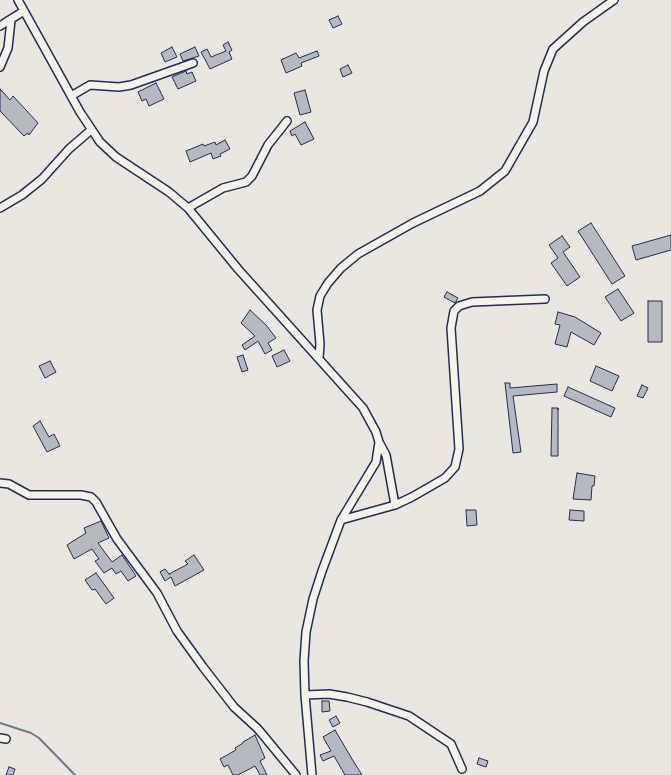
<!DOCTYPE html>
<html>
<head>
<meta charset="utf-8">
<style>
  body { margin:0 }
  canvas { display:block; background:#eae7e0 }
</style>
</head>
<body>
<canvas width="671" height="775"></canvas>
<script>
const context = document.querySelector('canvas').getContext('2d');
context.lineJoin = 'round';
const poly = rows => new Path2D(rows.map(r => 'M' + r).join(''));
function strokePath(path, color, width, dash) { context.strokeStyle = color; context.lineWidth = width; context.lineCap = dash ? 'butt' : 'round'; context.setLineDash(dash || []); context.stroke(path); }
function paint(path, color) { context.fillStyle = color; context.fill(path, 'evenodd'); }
strokePath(poly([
  [0,723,31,733,39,738,75,775]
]), '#6d7892', 2);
const building = poly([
  [338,16,342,24,333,28,329,20,338,16],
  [228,42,232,50,229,52,232,59,210,69,201,52,207,49,211,57,226,51,223,45,228,42],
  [172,47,177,57,165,62,161,53,172,47],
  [195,47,199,56,183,61,180,54,195,47],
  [317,51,319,56,301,63,302,66,286,73,281,60,296,53,299,58,317,51],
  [348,65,352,73,343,77,340,69,348,65],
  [186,71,187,74,192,72,196,81,178,89,172,77,186,71],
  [156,83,164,99,149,106,146,99,142,101,138,92,156,83],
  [0,89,10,100,13,96,38,123,29,135,28,133,24,136,0,111,0,89],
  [305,90,311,112,300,115,294,93,305,90],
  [305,122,314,139,301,145,295,134,292,136,290,131,305,122],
  [225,140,230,149,220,154,221,156,213,159,211,153,190,162,186,151,203,144,204,146,215,142,216,145,225,140],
  [591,223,625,276,612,284,578,231,591,223],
  [671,235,671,250,636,260,632,246,671,235],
  [562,236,570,247,563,252,580,277,567,286,551,263,558,258,549,245,562,236],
  [618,289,634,313,621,321,605,297,618,289],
  [447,292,458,298,455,303,444,297,447,292],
  [648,301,662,301,662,342,648,342,648,301],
  [250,310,266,325,276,338,268,343,272,350,265,354,258,341,245,350,242,345,255,336,241,323,250,310],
  [558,312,575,317,601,333,594,345,571,332,567,347,555,344,560,325,555,324,558,312],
  [284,350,290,361,277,367,272,356,284,350],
  [243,355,248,370,242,372,237,357,243,355],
  [50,361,56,372,45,378,39,366,50,361],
  [596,366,619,376,612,391,590,381,596,366],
  [505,383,510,383,510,388,557,384,557,392,513,396,521,452,513,453,505,383],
  [642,385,648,388,643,398,637,396,642,385],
  [568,387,615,408,611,417,564,396,568,387],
  [552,408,558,408,558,410,558,408,558,456,551,456,552,408],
  [40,421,49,437,54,434,60,446,47,452,33,426,40,421],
  [577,473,595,476,594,486,592,486,591,500,573,499,577,473],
  [466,510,476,510,477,525,467,526,466,510],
  [570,510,584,511,584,521,569,520,570,510],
  [101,521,109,538,98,543,112,562,122,555,136,576,128,581,121,571,116,574,112,568,104,573,95,561,99,559,92,549,74,559,67,545,86,533,84,528,101,521],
  [194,555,204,570,175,586,171,577,165,581,160,572,165,569,170,575,169,574,188,564,185,561,194,555],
  [96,573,114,598,106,604,95,589,92,590,85,580,96,573],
  [322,701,329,701,330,711,322,712,322,701],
  [336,716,340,723,333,727,329,720,336,716],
  [335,730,352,759,362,775,345,775,334,756,323,761,320,755,331,751,323,737,335,730],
  [255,735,265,758,260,761,267,775,260,775,255,766,238,775,233,775,228,765,224,767,220,759,236,750,235,748,243,743,243,742,255,735],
  [479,758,488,761,486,767,477,764,479,758],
  [9,767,15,769,13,775,6,775,9,767]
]);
paint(building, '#b6babf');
strokePath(building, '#1b2f5e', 1);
const minor = poly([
  [18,0,80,112,100,142,116,157,169,192,188,208,238,269,363,408,376,432,379,442,376,462,341,520,322,571,313,599,306,632,304,661,305,695,312,775],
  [0,26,24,11],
  [0,67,8,48,11,20],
  [71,96,90,85,119,87,131,85,193,63],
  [0,208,22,195,42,179,69,149,91,130],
  [188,208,223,188,246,182,252,176,268,145,287,121],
  [319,358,320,344,317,310,320,296,328,283,341,268,358,254,413,223,480,191,505,171,533,122,544,71,553,49,583,22,614,0],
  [379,442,386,455,395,505],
  [0,483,9,484,29,495,81,495,91,497,96,502,117,539,157,593,177,631,203,667,234,707,258,729,296,775],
  [341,520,395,505,412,497,445,478,455,467,459,449,451,328,454,311,459,306,472,302,545,299],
  [305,695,329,694,347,697,367,702,409,716,451,744,462,769],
  [0,738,6,739]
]);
strokePath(minor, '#1b2f5e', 10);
strokePath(minor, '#f7f3e8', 7);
</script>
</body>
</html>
